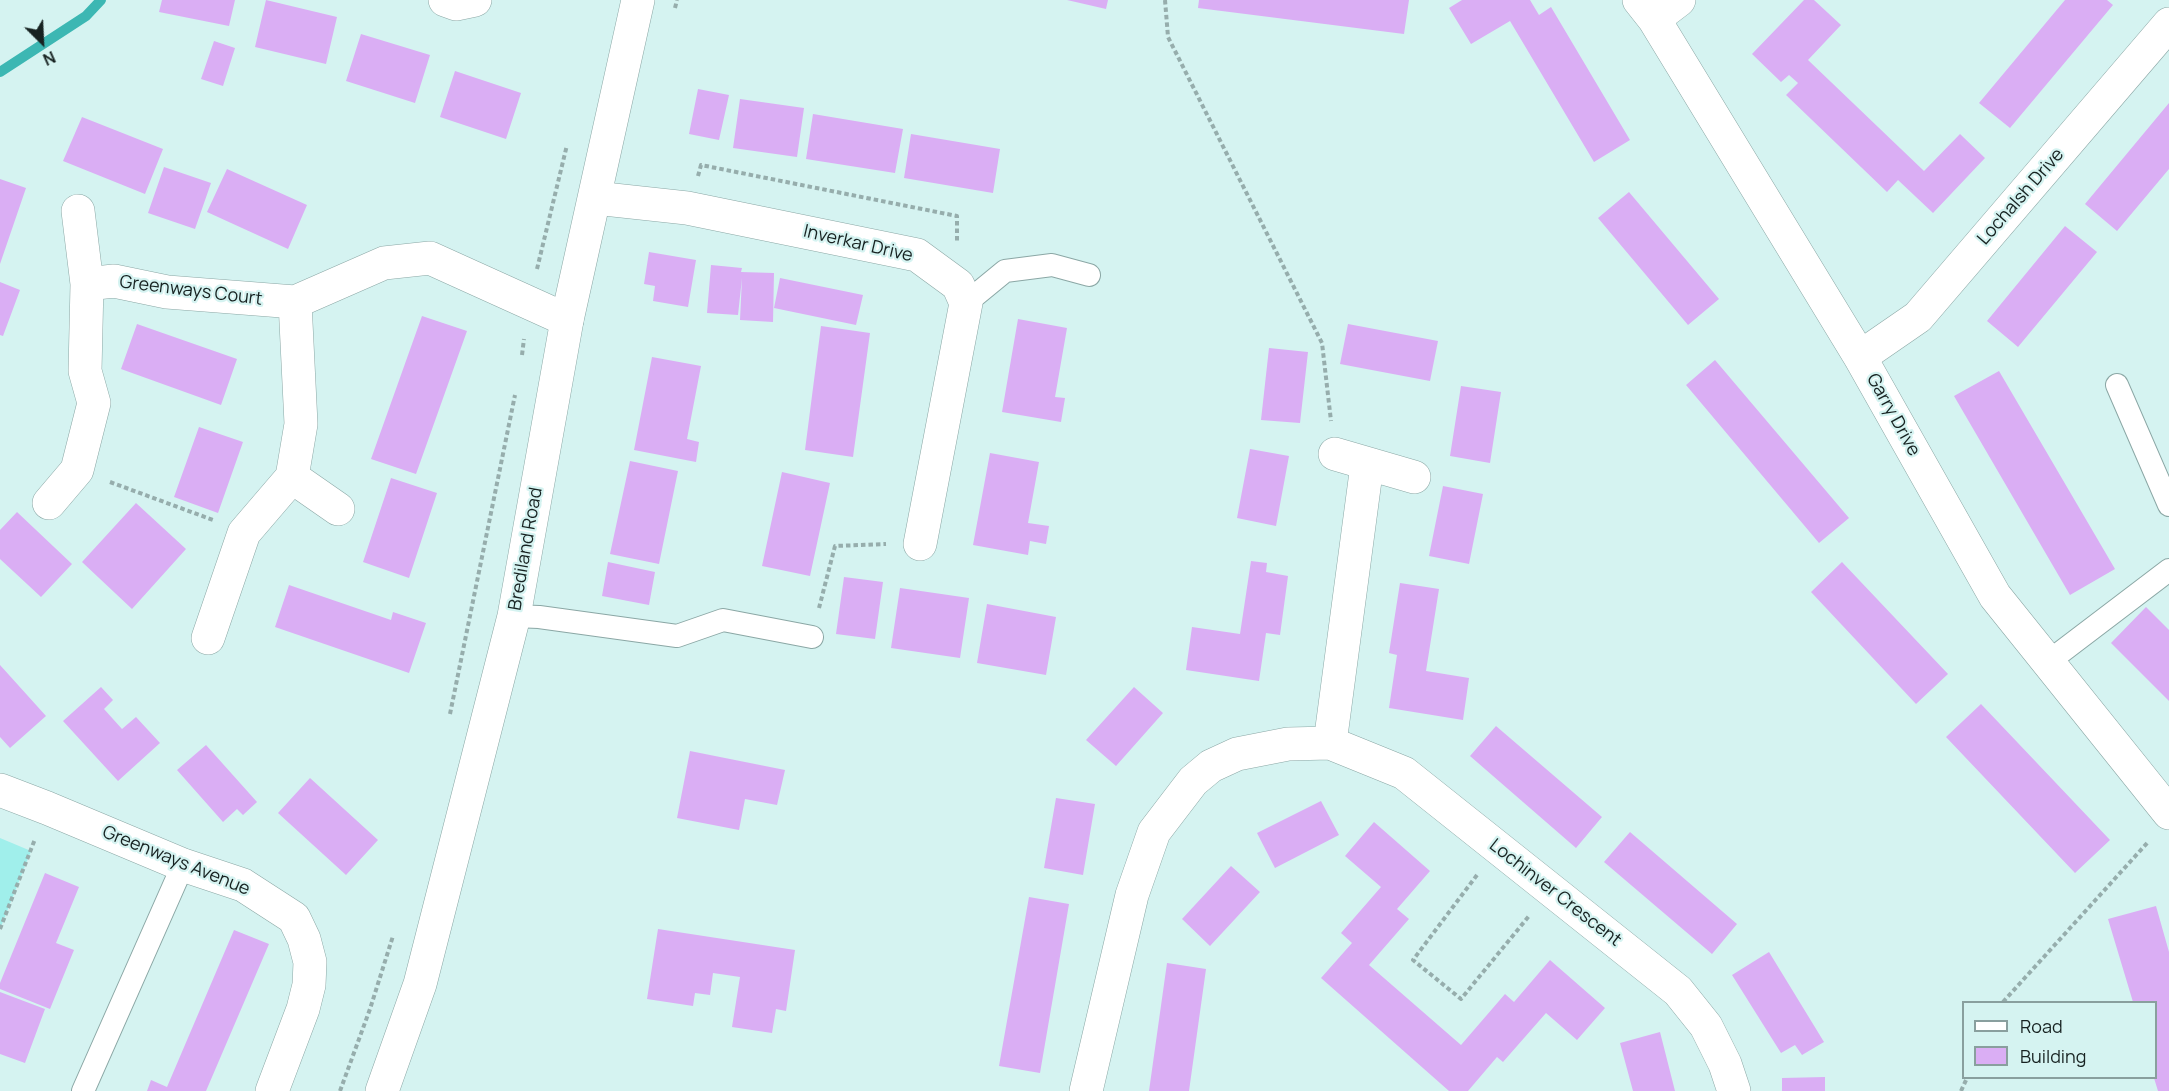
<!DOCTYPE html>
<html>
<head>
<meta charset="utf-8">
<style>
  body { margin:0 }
  #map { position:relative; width:2169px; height:1091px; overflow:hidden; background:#d5f3f1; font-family:Manrope,sans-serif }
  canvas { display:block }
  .legend { position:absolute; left:1962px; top:1001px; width:195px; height:78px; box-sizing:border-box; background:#d5f3f1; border:2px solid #899f9e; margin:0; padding:8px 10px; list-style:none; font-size:18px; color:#172221 }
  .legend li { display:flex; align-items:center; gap:12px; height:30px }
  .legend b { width:30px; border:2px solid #899f9e }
  .north { position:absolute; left:12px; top:12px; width:60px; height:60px; -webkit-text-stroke:4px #d5f3f1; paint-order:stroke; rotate:156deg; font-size:16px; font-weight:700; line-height:24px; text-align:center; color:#172221 }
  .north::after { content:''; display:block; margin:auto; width:21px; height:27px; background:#172221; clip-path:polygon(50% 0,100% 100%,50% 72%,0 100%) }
</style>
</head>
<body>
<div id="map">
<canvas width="2169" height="1091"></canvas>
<ul class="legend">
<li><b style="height:8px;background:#fff"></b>Road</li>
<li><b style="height:16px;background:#daaef4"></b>Building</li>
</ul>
<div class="north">N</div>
</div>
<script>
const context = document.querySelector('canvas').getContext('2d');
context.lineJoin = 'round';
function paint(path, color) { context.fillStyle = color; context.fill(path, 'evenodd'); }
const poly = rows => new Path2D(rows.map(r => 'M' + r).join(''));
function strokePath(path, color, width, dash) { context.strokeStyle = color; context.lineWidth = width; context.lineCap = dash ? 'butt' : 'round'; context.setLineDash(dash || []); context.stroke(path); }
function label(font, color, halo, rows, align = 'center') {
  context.font = font + ' Manrope,sans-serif'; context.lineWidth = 4.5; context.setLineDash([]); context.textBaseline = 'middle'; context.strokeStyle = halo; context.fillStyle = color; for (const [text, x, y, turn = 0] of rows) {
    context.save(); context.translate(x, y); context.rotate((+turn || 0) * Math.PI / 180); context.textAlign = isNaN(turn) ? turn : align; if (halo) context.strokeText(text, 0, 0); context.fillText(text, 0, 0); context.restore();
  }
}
paint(poly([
  [0,838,31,851,0,929]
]), '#a0efeb');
strokePath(poly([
  [0,72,86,16,101,0]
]), '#3cb7b3', 10);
paint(poly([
  [162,0,235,0,229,26,159,12],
  [266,0,337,17,326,64,255,47],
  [1067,0,1108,0,1106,9],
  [1199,0,1409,0,1404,34,1198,8],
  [1462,0,1530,0,1539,15,1551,7,1630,140,1594,162,1510,21,1471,44,1449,8],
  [1804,0,1814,0,1841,25,1808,60,1924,171,1960,134,1985,158,1933,213,1898,180,1887,192,1786,95,1798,83,1789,75,1781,82,1752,54],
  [2065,0,2107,0,2113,5,2010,128,1979,103],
  [361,34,430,55,415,103,346,81],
  [214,41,235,48,223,86,201,79],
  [455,71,521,93,506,139,440,117],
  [698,89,729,95,719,140,689,134],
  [740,99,804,108,797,157,733,148],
  [2169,103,2169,169,2117,231,2085,204],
  [813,114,903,129,895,173,806,159],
  [82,117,163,149,145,194,63,161],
  [911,134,1000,149,993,193,904,178],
  [164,167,211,183,195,229,148,213],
  [227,169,307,205,288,249,207,212],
  [0,179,26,188,0,264],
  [1629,192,1719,299,1688,325,1598,218],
  [2065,226,2097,252,2018,347,1987,321],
  [649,252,696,260,688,307,653,301,655,286,644,284],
  [711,265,742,268,741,272,774,273,773,322,740,320,742,278,738,315,707,313],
  [780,278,863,295,856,325,774,308],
  [0,282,20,290,3,336,0,335],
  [422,316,467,331,416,474,371,459],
  [1018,319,1067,328,1055,397,1065,398,1061,422,1002,412],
  [137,324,237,359,221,405,121,369],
  [1348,324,1438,341,1430,381,1340,364],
  [821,326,870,333,853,457,805,450],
  [1269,348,1308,352,1300,423,1261,420],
  [652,357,701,366,687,439,699,442,696,462,634,450],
  [1715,360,1849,518,1819,543,1686,385],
  [1999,371,2115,569,2070,595,1954,396],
  [1461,386,1501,392,1490,463,1450,456],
  [199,427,243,442,218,513,174,497],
  [1250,449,1289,456,1276,526,1237,518],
  [990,453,1039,462,1028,523,1049,526,1046,544,1030,541,1028,555,973,545],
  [630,461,678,471,659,564,610,554],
  [782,472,830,483,810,576,762,566],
  [391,478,437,493,409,578,363,562],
  [1443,486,1483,494,1469,564,1429,556],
  [136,503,186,549,132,609,82,562],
  [17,512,72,564,41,597,0,559,0,530],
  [1251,561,1267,563,1266,572,1288,576,1280,635,1266,633,1259,681,1186,670,1192,627,1240,634],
  [608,562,655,572,649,605,602,596],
  [1842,562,1948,674,1916,704,1811,592],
  [844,577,883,582,875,639,836,634],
  [1400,583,1439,589,1426,671,1469,678,1463,720,1389,708,1397,655,1389,653],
  [289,585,391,620,393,612,426,623,409,673,275,627],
  [900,588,969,598,960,658,891,648],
  [987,604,1056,617,1046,675,977,663],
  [2146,607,2169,630,2169,701,2111,643],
  [0,665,46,716,10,748,0,737],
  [101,687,113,700,104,709,122,729,136,717,160,743,118,781,63,721],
  [1134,687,1163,713,1116,766,1086,740],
  [1981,704,2110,840,2075,873,1946,737],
  [1496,726,1602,817,1576,848,1470,756],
  [206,745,257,802,243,815,237,809,223,822,177,770],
  [690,751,785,770,777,805,745,799,739,830,677,818],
  [310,778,378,840,346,875,278,813],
  [1056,798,1095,804,1083,875,1044,868],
  [1321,801,1339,835,1275,868,1257,833],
  [1374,822,1430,871,1397,909,1409,919,1369,965,1461,1045,1505,994,1514,1002,1550,960,1605,1008,1577,1040,1546,1013,1503,1062,1497,1057,1468,1091,1449,1091,1321,978,1352,943,1341,933,1381,887,1345,856],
  [1630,832,1737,924,1712,954,1604,862],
  [1231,866,1260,892,1210,946,1182,919],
  [45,873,79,887,56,943,74,950,50,1009,0,989,0,983],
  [1029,897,1069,904,1040,1073,999,1066],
  [2156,906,2169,952,2169,1091,2158,1091,2154,1078,2156,1002,2133,1002,2108,919],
  [658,929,795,950,786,1011,776,1009,772,1033,732,1027,740,977,713,973,710,995,695,993,693,1006,647,999],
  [234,930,269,944,206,1091,147,1091,151,1080,167,1087],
  [1769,952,1824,1042,1802,1055,1795,1045,1781,1053,1732,975],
  [1167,963,1206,969,1189,1091,1149,1091],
  [0,992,45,1009,25,1063,0,1054],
  [1660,1032,1675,1091,1633,1091,1620,1043],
  [1825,1077,1825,1091,1782,1091,1782,1078]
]), '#daaef4');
const service = poly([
  [966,303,1005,271,1052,265,1089,275],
  [2117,385,2169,505],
  [514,616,539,617,677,636,723,620,812,637],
  [2048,662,2169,570],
  [83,1091,183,865]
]);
const minor = poly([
  [445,0,456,4,475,0],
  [1639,0,1654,19,1860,357,1995,596,2169,813],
  [1654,19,1679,0],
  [595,198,687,208,917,255,958,285,966,303,920,544],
  [87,284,114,281,167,292,295,302,384,263,430,258,567,320],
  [1860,357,1918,317,2169,24],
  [1335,454,1414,477],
  [292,477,338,509],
  [49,503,77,470,94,403,85,371,87,284,78,211],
  [208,638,244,533,292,477,301,424,295,302],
  [1330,743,1367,465],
  [0,790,47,808,183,865,243,885,294,918,304,939,310,962,309,985,303,1009,272,1091],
  [1086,1091,1132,895,1154,832,1193,781,1211,766,1237,754,1288,744,1330,743,1404,773,1678,991,1706,1026,1725,1064,1734,1091]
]);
const tertiary = poly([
  [382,1091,420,984,514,616,567,320,638,0]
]);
strokePath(service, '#8ba7a5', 24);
strokePath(minor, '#8ba7a5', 34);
strokePath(tertiary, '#8ba7a5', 34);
strokePath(poly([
  [1165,0,1168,37,1322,343,1331,421],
  [675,8,677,0],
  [698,176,701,165,957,216,957,242],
  [537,269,567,145],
  [522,355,524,339],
  [110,482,213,520],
  [819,608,835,546,886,544],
  [450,714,515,395],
  [1477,875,1413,960,1461,999,1529,916],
  [0,929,35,839],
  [2003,1002,2149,841],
  [340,1091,370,1009,393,936],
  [1961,1091,1967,1078]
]), '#96adac', 4, [4.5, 3]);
strokePath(service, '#fff', 22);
strokePath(minor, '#fff', 33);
strokePath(tertiary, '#fff', 33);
label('18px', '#172221', '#d5f3f1', [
  ["Lochalsh Drive",2021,197,-49],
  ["Inverkar Drive",858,244,13],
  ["Greenways Court",191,291,7],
  ["Garry Drive",1893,415,61],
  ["Brediland Road",526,549,-80],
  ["Greenways Avenue",176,861,22],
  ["Lochinver Crescent",1555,893,38]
]);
</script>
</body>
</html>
